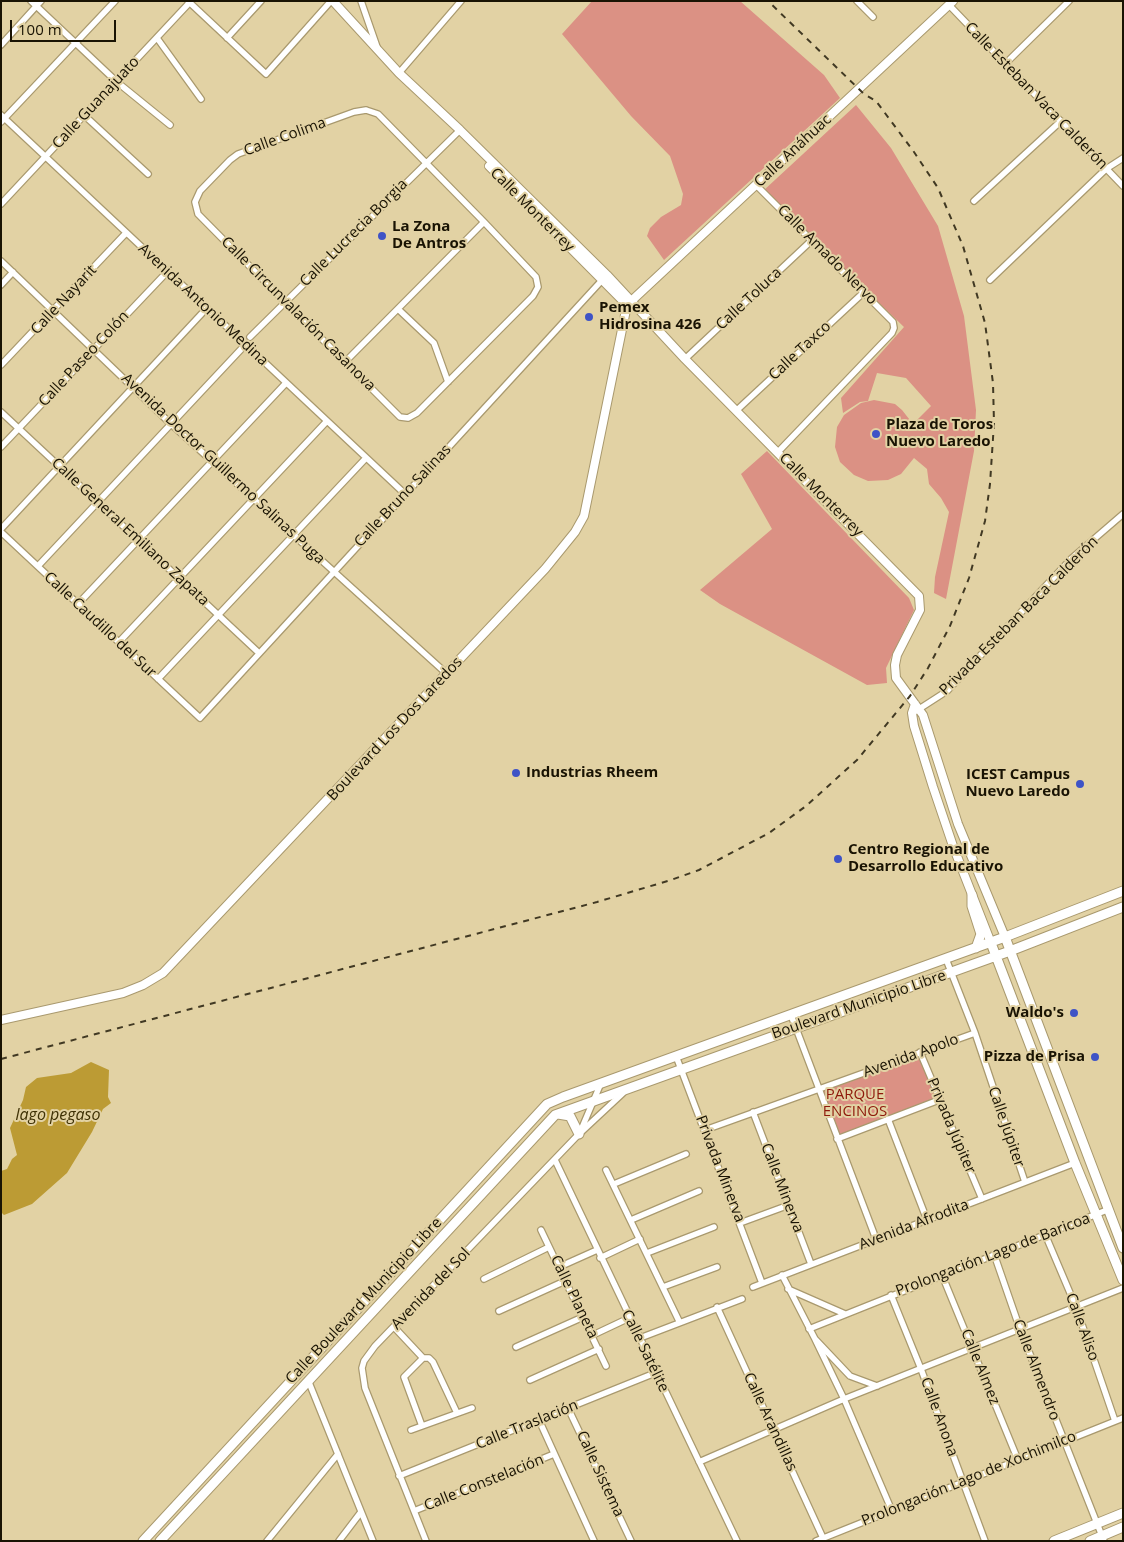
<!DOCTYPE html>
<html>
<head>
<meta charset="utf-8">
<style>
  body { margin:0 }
  #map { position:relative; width:1124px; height:1542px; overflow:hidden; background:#e2d2a4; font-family:"Open Sans",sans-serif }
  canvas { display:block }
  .frame { position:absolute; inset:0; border:2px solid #191303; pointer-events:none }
  .scale { position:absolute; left:10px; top:20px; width:106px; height:22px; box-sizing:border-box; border:2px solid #191303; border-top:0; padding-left:6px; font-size:15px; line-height:18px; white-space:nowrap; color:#191303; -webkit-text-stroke:4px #e2d2a4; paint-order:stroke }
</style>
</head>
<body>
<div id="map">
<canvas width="1124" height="1542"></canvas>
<div class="frame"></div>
<div class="scale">100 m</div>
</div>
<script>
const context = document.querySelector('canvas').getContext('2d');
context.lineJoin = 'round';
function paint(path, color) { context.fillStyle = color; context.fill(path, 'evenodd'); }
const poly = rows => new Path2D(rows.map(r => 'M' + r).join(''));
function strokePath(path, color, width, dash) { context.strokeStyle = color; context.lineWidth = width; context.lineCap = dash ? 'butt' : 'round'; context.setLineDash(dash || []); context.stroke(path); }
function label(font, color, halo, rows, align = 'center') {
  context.font = font + ' "Open Sans",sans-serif'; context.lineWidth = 4; context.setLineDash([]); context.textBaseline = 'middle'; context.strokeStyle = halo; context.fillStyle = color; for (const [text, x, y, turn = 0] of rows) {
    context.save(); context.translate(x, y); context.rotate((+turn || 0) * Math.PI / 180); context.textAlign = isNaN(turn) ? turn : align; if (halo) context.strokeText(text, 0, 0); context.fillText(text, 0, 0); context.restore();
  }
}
paint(poly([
  [592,1,740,1,824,75,840,98,664,260,647,236,650,228,661,217,681,205,683,194,670,156,631,116,562,34],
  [856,105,891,148,938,226,964,316,976,410,974,451,946,599,934,593,935,577,949,512,941,498,929,484,927,469,914,458,901,474,888,480,868,481,854,475,840,462,835,447,837,427,844,415,861,403,874,400,895,404,902,410,913,424,931,406,906,378,877,373,868,401,860,402,843,413,841,398,904,327,763,191],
  [767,451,909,598,914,610,886,668,887,683,867,685,720,604,700,590,772,529,741,474],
  [920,1052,939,1100,837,1139,818,1089]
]), '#db9184');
paint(poly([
  [91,1062,109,1070,108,1097,111,1103,103,1109,92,1132,67,1173,32,1204,4,1215,1,1212,1,1171,7,1169,12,1159,17,1155,10,1128,23,1100,26,1087,37,1078,71,1073]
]), '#bc9b34');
const minor = poly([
  [31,1,117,82,170,125],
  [188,1,266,74,331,1],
  [361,1,377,47],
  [857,1,873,17],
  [949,5,1123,186],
  [157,38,201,99],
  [227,38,261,1],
  [1,45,41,1],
  [1005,64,1069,1],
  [399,73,461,1],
  [366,110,378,114,484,222,536,277,538,287,533,296,417,413,408,418,400,417,285,302,198,214,195,202,200,191,230,160,238,154,354,112,366,110],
  [1,115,405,494],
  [85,116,148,174],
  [1,122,115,1],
  [756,185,893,322,894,328,892,333,778,452],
  [974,201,1061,121],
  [1,204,191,1],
  [1,261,171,424,447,674],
  [990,280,1106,169,1123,158],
  [1,285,13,272],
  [398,309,434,343,448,382],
  [250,337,460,130],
  [685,359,812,240],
  [346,361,484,222],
  [1,365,126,233],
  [737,410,863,293],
  [1,412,259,653],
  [1,447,167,272],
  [1,529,206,309],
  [1,532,200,718,604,278],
  [38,566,245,345],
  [78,604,286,383],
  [119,642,327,421],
  [158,679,366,458],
  [916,711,947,691,1072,558,1123,514],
  [946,959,975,1033,1025,1182],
  [791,1015,876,1239],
  [920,1052,982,1199],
  [676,1056,762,1283],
  [753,1112,811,1264],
  [888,1119,927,1220],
  [581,1130,601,1083],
  [705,1130,975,1033],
  [837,1139,939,1100],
  [555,1160,737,1541],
  [606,1170,679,1321],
  [614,1184,686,1154],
  [631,1220,699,1191],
  [740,1223,789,1205],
  [541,1230,606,1366],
  [1045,1234,1076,1307,1115,1421],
  [647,1253,714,1227],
  [994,1254,1020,1329,1104,1541],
  [600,1258,640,1239],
  [559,1267,597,1250],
  [782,1275,815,1339,850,1376,877,1386],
  [942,1275,1018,1460],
  [484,1279,549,1247],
  [663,1287,717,1267],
  [753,1287,1075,1163],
  [788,1289,845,1314],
  [891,1295,921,1369,985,1541],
  [717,1307,823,1538],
  [499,1311,565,1281],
  [394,1327,423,1358,429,1358,433,1362,457,1413],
  [809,1329,1107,1210],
  [593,1335,629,1318],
  [640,1338,742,1299],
  [815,1339,844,1399,892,1511],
  [516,1347,583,1317],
  [308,1380,373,1541],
  [530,1380,599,1349],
  [568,1408,631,1541],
  [539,1420,594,1541],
  [422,1426,404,1377,423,1358],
  [411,1430,472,1408],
  [699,1462,844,1399,1123,1288],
  [399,1476,655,1373],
  [414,1511,554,1454],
  [267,1541,338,1454],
  [339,1541,361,1512],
  [426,1541,365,1388,362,1368,364,1361,375,1346,579,1134,623,1093],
  [816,1541,1123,1418]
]);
const tertiary = poly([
  [333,1,399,73,460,130,607,275,685,359,919,596,920,610,897,655,895,665,896,678,923,715,958,824,1005,937],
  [489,166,627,305,631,307],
  [915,704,912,713,914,726,933,787,953,846,991,943],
  [1,1020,123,993,143,985,163,973,545,569,575,532,584,516,627,305,953,1]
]);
const secondary = poly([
  [972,895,972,906,981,934,976,948],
  [1005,937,1123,1248],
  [991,943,1075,1163,1123,1280],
  [558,1114,570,1116,579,1134],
  [143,1541,547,1104,563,1097,1005,937,1123,891],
  [160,1541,555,1115,1010,951,1123,907],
  [1054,1541,1123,1513],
  [1090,1541,1123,1527]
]);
strokePath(minor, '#a9996e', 8);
strokePath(tertiary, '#a9996e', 10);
strokePath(secondary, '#a9996e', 11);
strokePath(minor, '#fff', 5.5);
strokePath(tertiary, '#fff', 8);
strokePath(secondary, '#fff', 9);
strokePath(poly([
  [1,1059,597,902,671,880,699,870,769,833,806,806,857,760,910,696,928,668,950,626,969,578,985,521,990,484,994,423,993,383,985,323,963,246,938,188,914,152,876,101,864,94,768,1]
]), '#413923', 2, [6, 6]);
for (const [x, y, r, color] of [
  [382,236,5,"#3e53c6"],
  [589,317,5,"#3e53c6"],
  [876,434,5,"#3e53c6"],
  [516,773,5,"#3e53c6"],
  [1080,784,5,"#3e53c6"],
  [838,859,5,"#3e53c6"],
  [1074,1013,5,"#3e53c6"],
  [1095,1057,5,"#3e53c6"]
]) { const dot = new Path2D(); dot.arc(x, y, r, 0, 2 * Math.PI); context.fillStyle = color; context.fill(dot); strokePath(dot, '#e2d2a4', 2); }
label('15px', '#191303', '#e2d2a4', [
  ["Calle Esteban Vaca Calderón",1036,96,46],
  ["Calle Guanajuato",96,103,-47],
  ["Calle Colima",285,137,-20],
  ["Calle Anáhuac",793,151,-43],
  ["Calle Monterrey",532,210,45],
  ["Calle Lucrecia Borgia",354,233,-45],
  ["Calle Amado Nervo",827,255,45],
  ["Calle Toluca",749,299,-43],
  ["Calle Nayarit",64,300,-47],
  ["Avenida Antonio Medina",203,305,43],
  ["Calle Circunvalación Casanova",298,314,45],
  ["Calle Taxco",800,351,-43],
  ["Calle Paseo Colón",84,359,-47],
  ["Avenida Doctor Guillermo Salinas Puga",223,469,43],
  ["Calle Monterrey",821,495,45],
  ["Calle Bruno Salinas",403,496,-47],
  ["Calle General Emiliano Zapata",130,532,43],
  ["Privada Esteban Baca Calderón",1019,616,-45],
  ["Calle Caudillo del Sur",100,625,43],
  ["Boulevard Los Dos Laredos",395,729,-47],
  ["Boulevard Municipio Libre",859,1005,-19],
  ["Avenida Apolo",911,1056,-20],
  ["Privada Júpiter",951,1126,67],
  ["Calle Júpiter",1006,1127,71],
  ["Privada Minerva",720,1169,69],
  ["Calle Minerva",782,1188,69],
  ["Avenida Afrodita",914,1225,-21],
  ["Prolongación Lago de Baricoa",993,1255,-21],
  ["Avenida del Sol",431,1289,-46],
  ["Calle Planeta",574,1297,64],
  ["Calle Boulevard Municipio Libre",364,1301,-47],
  ["Calle Aliso",1082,1327,70],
  ["Calle Satélite",645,1351,64],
  ["Calle Almez",980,1367,68],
  ["Calle Almendro",1036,1370,69],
  ["Calle Anona",939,1417,70],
  ["Calle Arandillas",770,1422,65],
  ["Calle Traslación",527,1425,-22],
  ["Calle Sistema",600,1474,65],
  ["Prolongación Lago de Xochimilco",969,1479,-22],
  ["Calle Constelación",484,1483,-22]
]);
label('bold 15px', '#191303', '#e2d2a4', [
  ["La Zona",392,227],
  ["De Antros",392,244],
  ["Pemex",599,308],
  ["Hidrosina 426",599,325],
  ["Plaza de Toros",886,425],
  ["Nuevo Laredo",886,442],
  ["Industrias Rheem",526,773],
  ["ICEST Campus",1070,775,"right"],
  ["Nuevo Laredo",1070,792,"right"],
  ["Centro Regional de",848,850],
  ["Desarrollo Educativo",848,867],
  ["Waldo's",1064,1013,"right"],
  ["Pizza de Prisa",1085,1057,"right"]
], 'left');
label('15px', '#8e190b', '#e2d2a4', [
  ["PARQUE",855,1095],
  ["ENCINOS",855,1112]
]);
label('italic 16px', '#3f3105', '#e2d2a4', [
  ["lago pegaso",58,1115]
]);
</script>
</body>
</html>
